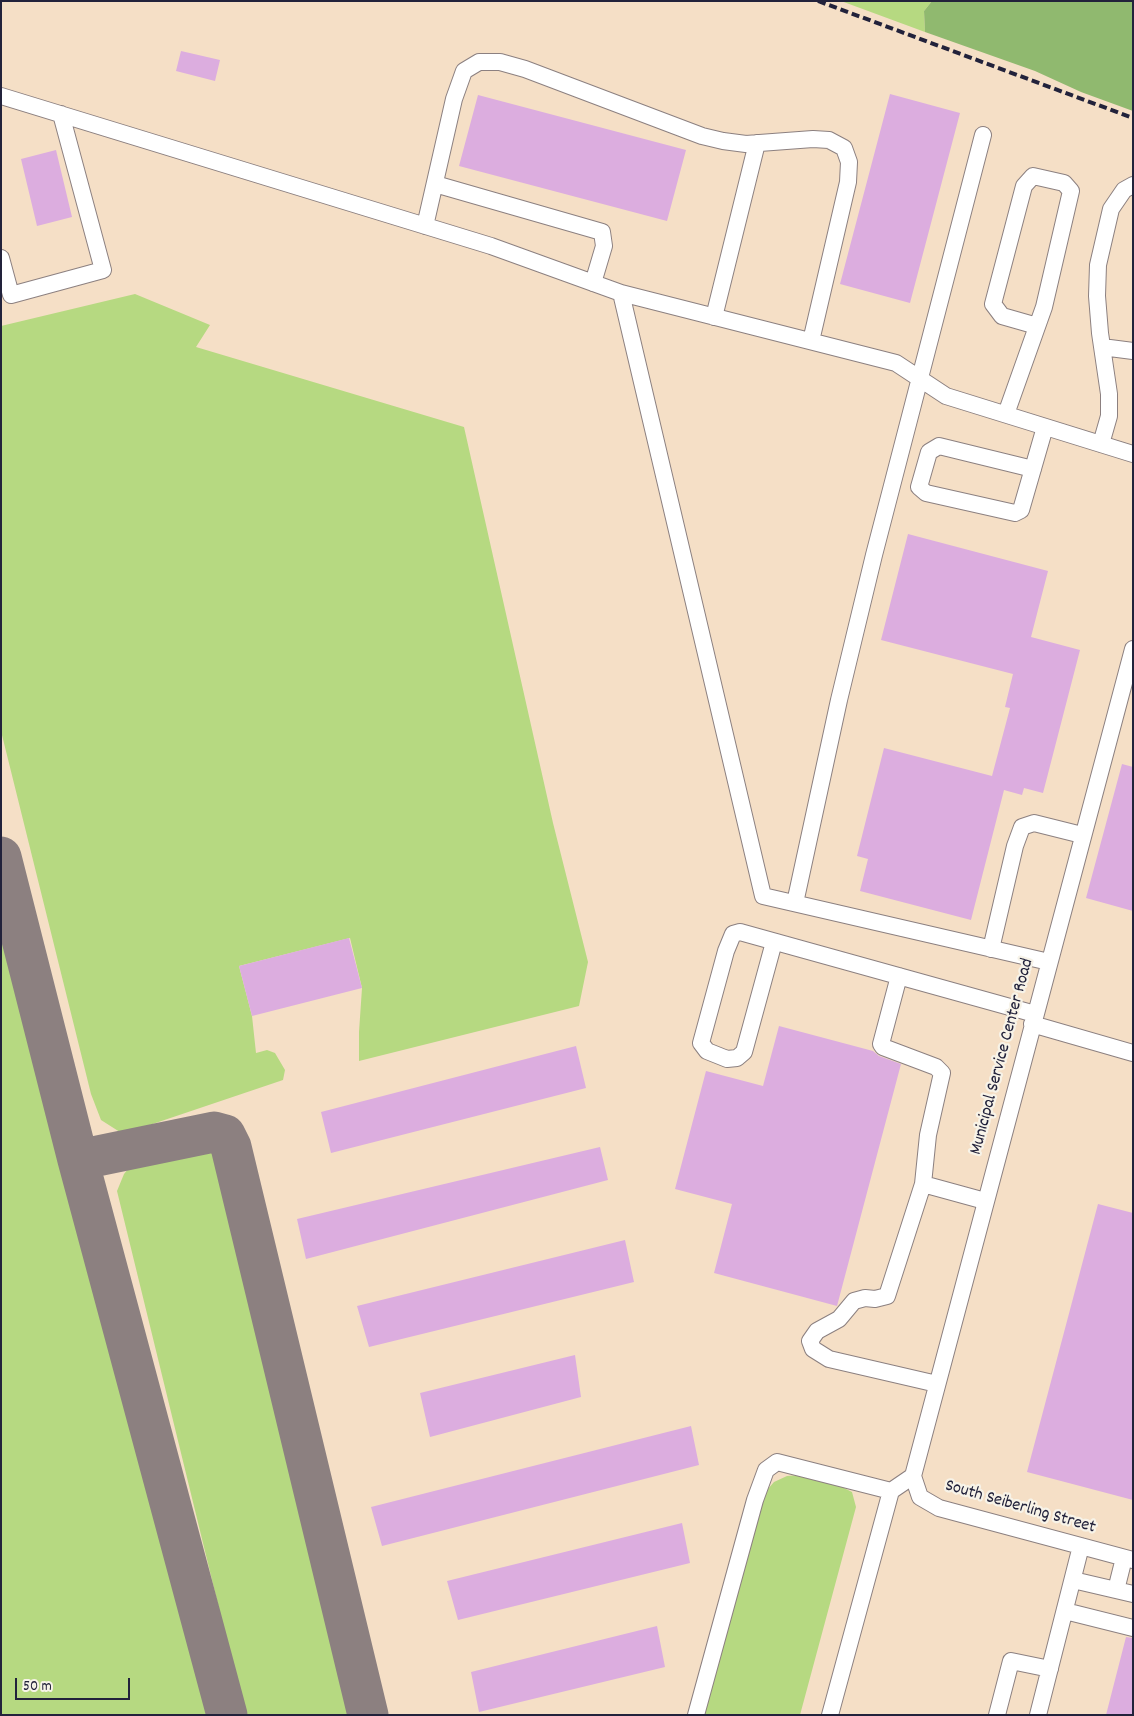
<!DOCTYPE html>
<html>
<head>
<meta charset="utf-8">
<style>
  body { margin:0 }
  #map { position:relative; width:1134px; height:1716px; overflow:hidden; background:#f5dfc6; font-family:Dekko,sans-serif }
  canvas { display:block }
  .frame { position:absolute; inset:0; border:2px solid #22223b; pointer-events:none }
  .scale { position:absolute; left:15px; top:1678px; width:115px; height:22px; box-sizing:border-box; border:2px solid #22223b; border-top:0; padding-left:6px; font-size:15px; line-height:18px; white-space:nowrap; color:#22223b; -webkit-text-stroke:4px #f7f3e8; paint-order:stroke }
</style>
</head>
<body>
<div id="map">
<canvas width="1134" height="1716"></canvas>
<div class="frame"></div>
<div class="scale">50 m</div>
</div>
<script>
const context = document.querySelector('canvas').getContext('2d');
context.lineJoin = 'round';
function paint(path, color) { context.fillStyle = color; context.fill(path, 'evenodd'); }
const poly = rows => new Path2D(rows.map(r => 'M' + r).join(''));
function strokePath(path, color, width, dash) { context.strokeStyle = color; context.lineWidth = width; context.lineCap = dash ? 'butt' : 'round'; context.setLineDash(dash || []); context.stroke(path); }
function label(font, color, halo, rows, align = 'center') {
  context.font = font + ' Dekko,sans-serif'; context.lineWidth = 4.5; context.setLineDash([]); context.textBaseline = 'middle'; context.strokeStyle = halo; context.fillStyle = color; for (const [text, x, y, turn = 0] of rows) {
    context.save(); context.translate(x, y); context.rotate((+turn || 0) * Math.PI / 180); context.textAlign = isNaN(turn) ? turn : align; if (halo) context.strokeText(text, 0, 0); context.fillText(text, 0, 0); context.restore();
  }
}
paint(poly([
  [841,1,932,1,924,11,925,32],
  [135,294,210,325,196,347,464,427,553,823,588,962,579,1006,359,1061,359,1032,362,988,350,938,239,966,252,1016,256,1053,267,1050,275,1053,285,1070,283,1080,123,1134,101,1120,91,1094,1,731,1,326],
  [1,875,210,1706,211,1715,1,1715],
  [200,1142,218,1152,229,1173,358,1697,358,1710,353,1715,245,1715,117,1191,124,1174,136,1159],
  [800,1475,838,1485,852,1492,856,1507,800,1715,703,1715,761,1497,774,1482,787,1476]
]), '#b6d981');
paint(poly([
  [932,1,1133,1,1133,111,1081,92,1035,71,925,32,924,11]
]), '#90b96f');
strokePath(poly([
  [1,857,78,1160,227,1715],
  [78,1160,214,1132,225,1135,231,1147,368,1715]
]), '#8c8080', 41);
paint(poly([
  [181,51,220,60,215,81,176,71],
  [890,94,960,113,910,303,840,284],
  [478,95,686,150,667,221,459,166],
  [56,150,72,217,37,226,21,159],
  [908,534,1048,571,1031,637,1080,650,1043,793,1024,788,1022,795,1004,790,971,920,860,891,868,859,857,856,884,748,992,776,1010,708,1005,707,1013,674,881,640],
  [1122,764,1133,767,1133,911,1086,898],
  [349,938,362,988,252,1016,239,966],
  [779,1026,873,1051,879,1056,901,1064,837,1306,714,1273,732,1204,675,1189,706,1071,763,1086],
  [576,1046,586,1088,331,1153,321,1112],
  [600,1147,608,1180,306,1259,297,1219],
  [1098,1204,1133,1213,1133,1500,1027,1472],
  [625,1240,634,1282,369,1347,357,1306],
  [575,1355,581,1397,430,1437,420,1393],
  [691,1426,699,1465,382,1546,371,1507],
  [682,1523,690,1563,458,1620,447,1581],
  [657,1626,665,1667,479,1712,471,1672],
  [1126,1637,1133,1638,1133,1715,1106,1715]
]), '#dcaddf');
const minor = poly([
  [1,96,491,246,621,293,763,896,1049,962],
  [435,184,602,232,604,246,593,283],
  [425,226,454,99,464,71,479,62,500,62,525,69,702,136,723,141,746,144,813,139,829,140,844,148,849,162,848,182,811,341],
  [1,258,11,295,103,270,61,114],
  [621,293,896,363,946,396,1133,454],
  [714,317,757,143],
  [1102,347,1133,351],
  [1006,414,1044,307,1071,191,1064,183,1033,176,1024,186,993,304,1002,316,1037,326],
  [1101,444,1109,416,1109,394,1100,333,1097,296,1098,265,1111,209,1124,190,1133,185],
  [1033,469,939,446,929,452,919,487,926,493,1015,513,1021,510,1045,427],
  [1133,649,913,1476,920,1497,939,1508,1133,1560],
  [795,903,839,700,874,555,983,135],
  [774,942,744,1052,737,1058,727,1059,707,1051,701,1043,726,951,733,934,740,932,1035,1014],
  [991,949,1015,846,1022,827,1034,823,1082,835],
  [899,976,881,1044,883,1047,936,1067,942,1073,928,1135,923,1184,887,1296,875,1299,865,1298,854,1301,839,1319,817,1331,810,1341,813,1349,829,1359,937,1384],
  [1032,1024,1133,1053],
  [923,1184,985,1201],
  [1073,1580,1133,1594],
  [1116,1590,1124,1558],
  [1065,1611,1133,1628],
  [696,1715,755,1500,766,1470,777,1462,891,1491],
  [830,1715,891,1491,913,1476],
  [997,1715,1011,1661,1050,1669],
  [1038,1715,1081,1546]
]);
strokePath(minor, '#8c8080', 18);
strokePath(minor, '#fff', 16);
strokePath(poly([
  [818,1,1133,118]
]), '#22223b', 4, [8, 4]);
label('18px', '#22223b', '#f7f3e8', [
  ["Municipal Service Center Road",1003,1057,-75],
  ["South Seiberling Street",1020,1508,16]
]);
</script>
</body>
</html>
